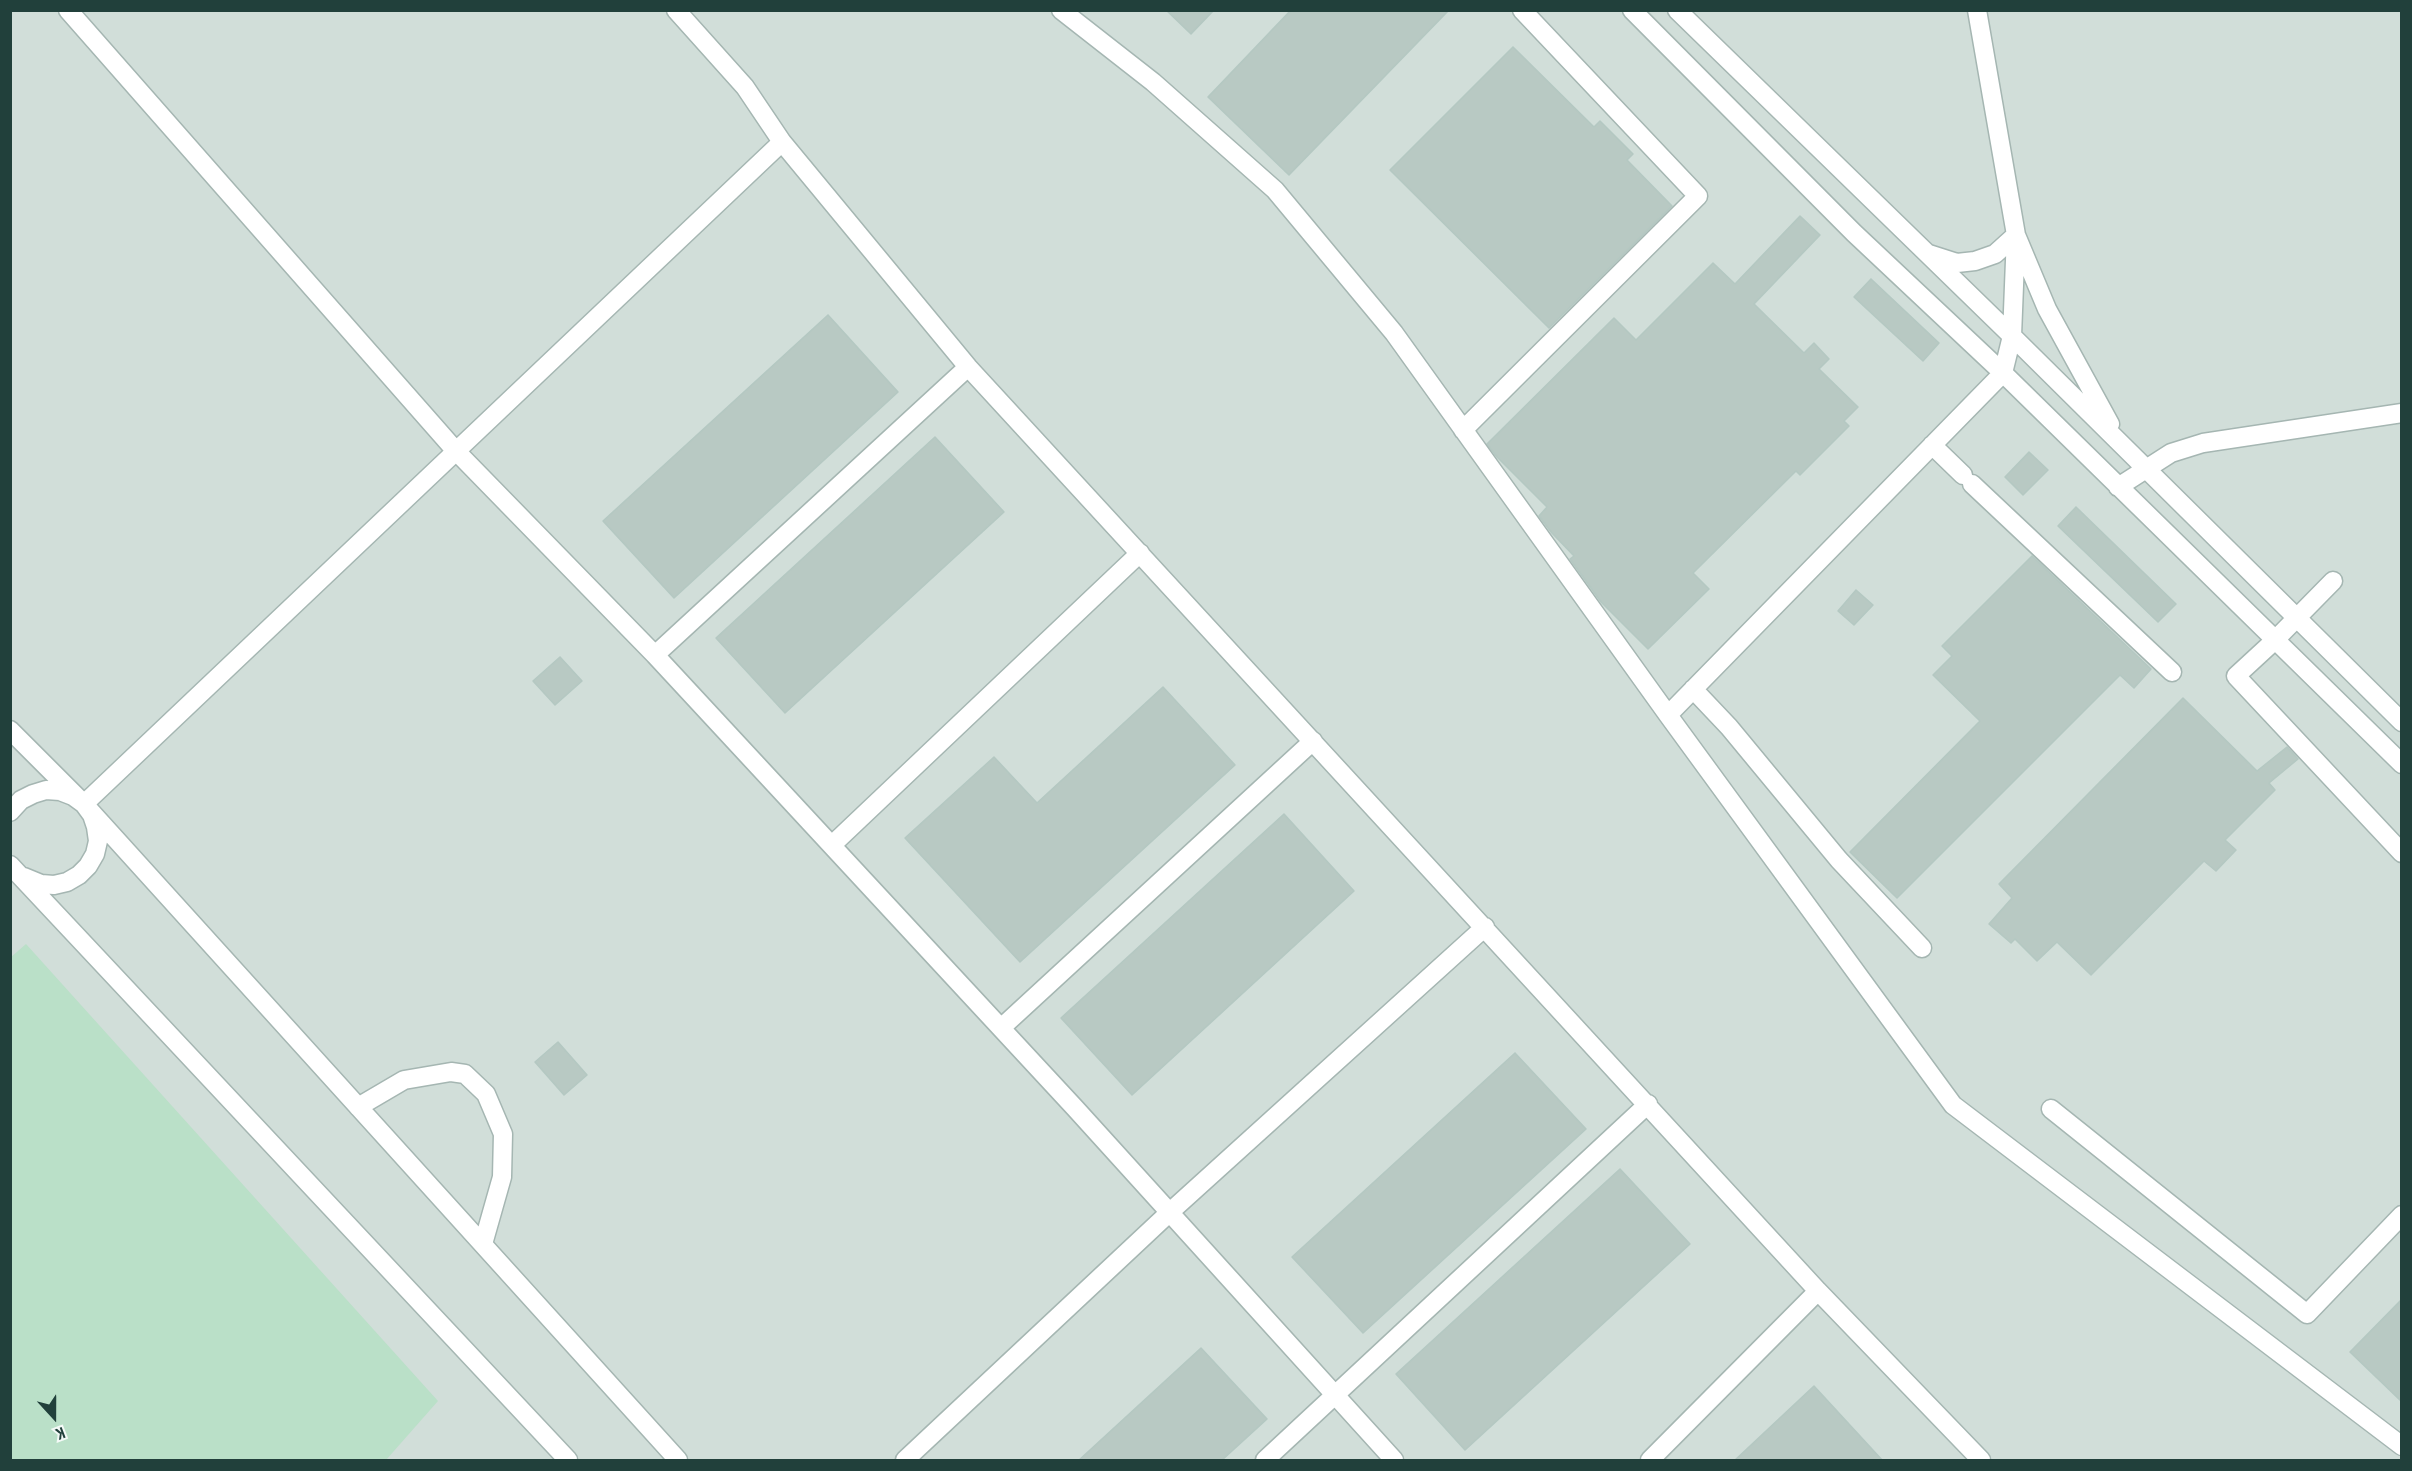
<!DOCTYPE html>
<html>
<head>
<meta charset="utf-8">
<style>
  body { margin:0 }
  #map { position:relative; width:2412px; height:1471px; overflow:hidden; background:#e3eeea; font-family:"PT Sans Narrow",sans-serif }
  canvas { display:block }
  .frame { position:absolute; inset:0; border:12px solid #21403b; pointer-events:none }
  .north { position:absolute; left:24px; top:1387px; width:60px; height:60px; -webkit-text-stroke:4px #f4faf7; paint-order:stroke; rotate:159deg; font-size:16px; font-weight:700; line-height:24px; text-align:center; color:#21403b }
  .north::after { content:''; display:block; margin:auto; width:21px; height:27px; background:#21403b; clip-path:polygon(50% 0,100% 100%,50% 72%,0 100%) }
</style>
</head>
<body>
<div id="map">
<canvas width="2412" height="1471"></canvas>
<div class="frame"></div>
<div class="north">K</div>
</div>
<script>
const context = document.querySelector('canvas').getContext('2d');
context.lineJoin = 'round';
function paint(path, color) { context.fillStyle = color; context.fill(path, 'evenodd'); }
const poly = rows => new Path2D(rows.map(r => 'M' + r).join(''));
function strokePath(path, color, width, dash) { context.strokeStyle = color; context.lineWidth = width; context.lineCap = dash ? 'butt' : 'round'; context.setLineDash(dash || []); context.stroke(path); }
paint(poly([
  [11,11,2401,11,2401,1460,11,1460]
]), '#d1ded9');
paint(poly([
  [26,944,438,1401,386,1460,11,1460,10,958]
]), '#bae0c8');
const building = poly([
  [1166,10,1214,10,1191,34,1166,10],
  [1291,10,1449,10,1289,175,1208,97,1291,10],
  [1513,47,1594,127,1600,121,1633,154,1627,160,1672,206,1549,328,1390,170,1513,47],
  [1800,216,1820,235,1754,304,1804,353,1814,343,1829,359,1819,369,1858,407,1844,421,1849,426,1800,475,1796,471,1693,573,1709,589,1648,649,1601,602,1570,559,1574,556,1551,532,1539,516,1547,507,1497,457,1487,444,1614,318,1636,340,1713,263,1735,284,1800,216],
  [1871,279,1939,343,1923,361,1854,297,1871,279],
  [828,315,898,392,674,598,603,521,828,315],
  [935,437,1004,512,785,713,716,638,935,437],
  [2029,452,2048,470,2023,495,2005,477,2029,452],
  [2076,507,2176,604,2158,622,2058,526,2076,507],
  [2032,556,2151,669,2134,688,2120,675,1897,898,1850,852,1980,721,1933,675,1952,656,1942,646,2032,556],
  [1856,590,1873,605,1854,625,1838,611,1856,590],
  [560,657,582,681,555,705,533,681,560,657],
  [1163,687,1235,765,1020,962,905,838,994,757,1037,803,1163,687],
  [2183,698,2257,771,2287,747,2298,759,2269,783,2275,790,2225,840,2236,850,2216,871,2204,861,2091,975,2057,942,2037,961,2015,939,2011,943,1989,924,2012,898,1999,884,2183,698],
  [1284,814,1354,891,1132,1095,1061,1018,1284,814],
  [558,1042,587,1075,564,1095,535,1062,558,1042],
  [1515,1053,1586,1129,1363,1333,1292,1257,1515,1053],
  [1620,1169,1690,1244,1465,1450,1396,1374,1620,1169],
  [2402,1299,2402,1402,2350,1352,2402,1299],
  [1201,1348,1267,1419,1221,1461,1078,1461,1201,1348],
  [1814,1386,1883,1461,1734,1461,1814,1386]
]);
paint(building, '#b8c9c3');
strokePath(building, '#b4c8c2', 1.5);
const minor = poly([
  [68,10,455,450,655,655,1075,1108,1394,1460],
  [676,10,745,87,782,142,968,367,1818,1291,1981,1460],
  [1061,10,1153,82,1275,190,1394,333,1668,715,1953,1105,2402,1446],
  [1632,10,1854,233,2003,373,2402,764],
  [1677,10,2012,336,2402,722],
  [1977,10,2016,235,2047,309,2110,424],
  [1929,254,1957,263,1975,261,1995,254,2016,235],
  [1463,430,1698,196,1522,10],
  [1932,445,1963,475],
  [1972,484,2172,672],
  [2118,487,2171,453,2203,443,2402,413],
  [2333,581,2274,641,2236,676,2402,853],
  [655,655,968,367],
  [1693,689,1729,727,1839,860,1922,948],
  [1668,715,2003,373,2012,336,2016,235],
  [10,730,84,804,678,1460],
  [84,804,782,142],
  [10,812,21,800,33,794,46,790,60,791,73,796,84,804,92,815,96,827,98,841,95,854,88,866,79,875,67,882,54,885,41,884,24,877],
  [832,845,1140,553],
  [10,865,568,1460],
  [1001,1028,1313,741],
  [358,1107,404,1080,451,1072,465,1074,486,1094,503,1134,502,1177,483,1244],
  [2051,1109,2307,1314,2402,1215],
  [905,1460,1170,1212,1485,927],
  [1265,1460,1648,1104],
  [1650,1460,1818,1291]
]);
strokePath(minor, '#a5b6b2', 21);
strokePath(minor, '#fff', 18);
</script>
</body>
</html>
